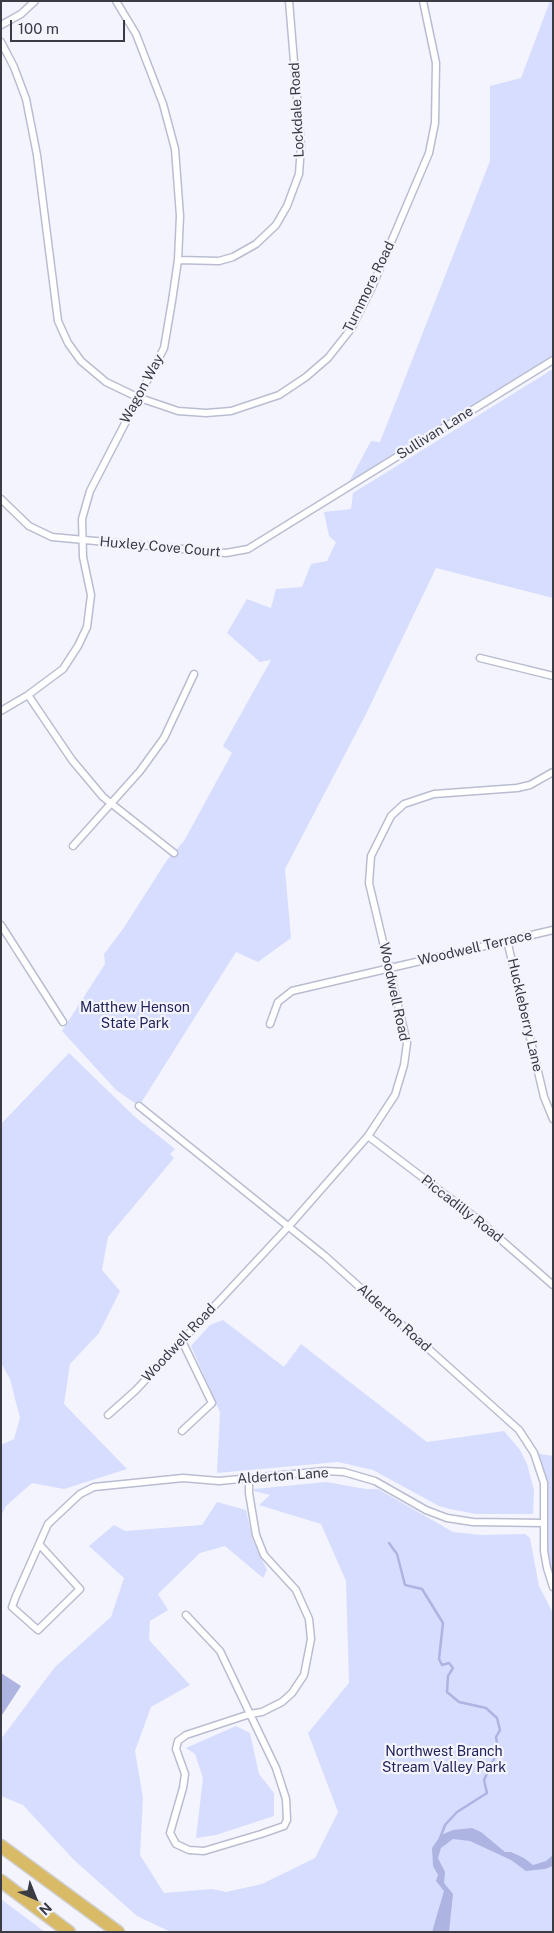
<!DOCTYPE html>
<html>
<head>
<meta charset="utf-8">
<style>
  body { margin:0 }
  #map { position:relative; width:554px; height:1933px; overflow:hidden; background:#f3f4fd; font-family:"Public Sans",sans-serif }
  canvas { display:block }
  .frame { position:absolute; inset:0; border:2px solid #3a3b43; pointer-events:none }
  .north { position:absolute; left:10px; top:1873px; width:50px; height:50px; -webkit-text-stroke:4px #f3f4fd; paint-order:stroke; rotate:136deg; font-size:14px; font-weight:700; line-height:20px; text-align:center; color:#3a3b43 }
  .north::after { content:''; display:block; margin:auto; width:18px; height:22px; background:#3a3b43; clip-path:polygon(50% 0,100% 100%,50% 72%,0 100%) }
  .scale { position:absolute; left:10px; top:20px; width:115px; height:22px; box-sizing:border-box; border:2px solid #3a3b43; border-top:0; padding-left:6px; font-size:15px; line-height:18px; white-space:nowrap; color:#3a3b43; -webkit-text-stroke:4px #f3f4fd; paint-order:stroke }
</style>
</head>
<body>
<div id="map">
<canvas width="554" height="1933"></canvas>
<div class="frame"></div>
<div class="north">N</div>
<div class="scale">100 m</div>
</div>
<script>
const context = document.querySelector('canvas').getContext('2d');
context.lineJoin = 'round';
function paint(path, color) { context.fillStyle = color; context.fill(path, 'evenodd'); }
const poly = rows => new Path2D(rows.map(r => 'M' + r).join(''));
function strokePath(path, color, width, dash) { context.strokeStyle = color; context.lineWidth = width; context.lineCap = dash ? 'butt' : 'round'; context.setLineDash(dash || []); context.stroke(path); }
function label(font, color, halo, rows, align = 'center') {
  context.font = font + ' "Public Sans",sans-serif'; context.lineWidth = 4.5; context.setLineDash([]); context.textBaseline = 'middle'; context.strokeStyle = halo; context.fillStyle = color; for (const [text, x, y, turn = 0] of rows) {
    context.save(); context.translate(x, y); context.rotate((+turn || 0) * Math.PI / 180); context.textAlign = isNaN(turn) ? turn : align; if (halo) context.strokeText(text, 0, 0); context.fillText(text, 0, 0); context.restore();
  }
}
paint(poly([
  [550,1,553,1,553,358,366,476,368,470,349,482,371,441,380,442,490,161,490,86,521,78],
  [553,369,553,598,436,568,365,716,285,869,291,938,258,962,236,952,139,1106,116,1090,62,1031,105,964,104,954,123,929,167,860,184,841,232,753,223,746,271,660,260,662,227,633,247,599,271,608,276,589,302,587,311,564,327,561,336,542,329,536,324,512,351,509,353,493],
  [69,1053,135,1117,175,1149,170,1154,174,1158,108,1237,102,1270,120,1291,99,1333,70,1364,64,1404,127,1469,64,1489,32,1483,6,1506,1,1516,1,1445,14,1439,20,1418,10,1379,1,1363,1,1124],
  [223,1320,284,1367,301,1344,427,1442,504,1431,520,1450,527,1464,534,1490,533,1514,476,1514,450,1509,439,1506,373,1470,338,1462,217,1473,220,1412,191,1346,210,1325],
  [534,1453,553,1456,553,1587,547,1568,544,1483],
  [326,1482,366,1489,378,1489,453,1532,481,1535,525,1534,530,1538,539,1586,553,1613,553,1932,449,1932,449,1918,436,1920,432,1932,171,1932,137,1916,74,1860,23,1805,1,1796,1,1739,55,1667,111,1617,124,1578,89,1546,114,1525,125,1531,202,1525,217,1502,246,1510,253,1541,267,1570,263,1578,225,1546,200,1553,158,1594,168,1610,150,1621,149,1640,190,1685,151,1707,135,1751,143,1798,140,1855,164,1893,212,1889,226,1892,262,1884,315,1858,338,1812,308,1733,349,1683,346,1581,321,1524,259,1505,270,1495,254,1491,254,1489],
  [236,1726,250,1733,259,1774,274,1793,274,1816,216,1835,196,1838,203,1778,195,1754,186,1748],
  [1,1899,45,1932,1,1932]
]), '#d7ddff');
paint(poly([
  [1,1673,21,1686,2,1715,1,1714],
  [472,1828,481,1832,505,1852,511,1852,524,1858,533,1865,546,1861,553,1855,553,1866,545,1869,526,1871,511,1860,470,1841,453,1839,441,1848,438,1858,445,1872,444,1883,453,1894,449,1932,432,1932,444,1891,436,1881,438,1875,433,1866,432,1848,441,1835,453,1830]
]), '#aeb4e1');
strokePath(poly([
  [389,1543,397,1554,405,1585,422,1589,443,1623,439,1659,442,1665,449,1663,453,1668,448,1676,447,1692,459,1702,486,1708,497,1718,500,1730,496,1737,497,1743,492,1752,495,1757,484,1780,487,1793,457,1812,445,1825,439,1841]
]), '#aeb4e1', 2.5);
const street = poly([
  [1,25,21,14,35,1],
  [1,42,14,67,26,99,37,155,58,321,68,343,81,361,106,382,137,397,178,411,206,413,231,411,279,395,306,377,328,358,351,329,372,287,429,153,435,123,436,63,423,1],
  [178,260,219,261,233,257,256,244,276,225,287,206,299,174,301,146,289,1],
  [1,499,29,526,52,537,226,553,248,549,553,360],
  [480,658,553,676],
  [28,695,72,760,103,797,174,853],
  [1,711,28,695,63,669,78,646,87,627,91,595,83,557,82,519,90,491,164,348,172,301,178,260,180,216,175,149,163,104,136,34,116,1],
  [73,846,140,771,164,738,194,674],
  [1,925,63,1022],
  [507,940,544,1097,553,1119],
  [270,1024,278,1002,292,991,553,930],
  [139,1106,325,1256,519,1430,534,1453,544,1483,544,1551,547,1568,553,1587],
  [368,1136,476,1218,553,1285],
  [182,1341,212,1403,182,1431],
  [108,1415,136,1390,289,1226,368,1136,395,1095,404,1065,407,1043,369,883,371,856,391,816,404,804,434,794,517,788,530,785,553,772],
  [39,1544,80,1589,38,1630,12,1607,16,1596,48,1524,80,1494,94,1487,183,1478,219,1481,325,1471,344,1472,375,1481,426,1510,447,1518,473,1522,544,1523],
  [186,1615,220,1651,250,1714,262,1712,282,1702,292,1693,304,1675,311,1639,309,1619,296,1590,264,1555,256,1535,249,1493,249,1478],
  [250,1714,276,1768,286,1799,287,1820,284,1826,261,1834,204,1851,189,1850,176,1844,170,1833,183,1788,185,1774,176,1749,178,1741,186,1735,250,1714]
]);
const highway = poly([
  [1,1846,118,1932],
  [1,1881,69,1932]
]);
strokePath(street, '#babdd1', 9);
strokePath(highway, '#d0d0d2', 15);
strokePath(street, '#fff', 6);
strokePath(highway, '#d9ba66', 12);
label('14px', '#3a3b43', '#f3f4fd', [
  ["Lockdale Road",297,110,-93],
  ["Turnmore Road",369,287,-64],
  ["Wagon Way",142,389,-62],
  ["Sullivan Lane",435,433,-32],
  ["Huxley Cove Court",160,547,5],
  ["Woodwell Terrace",475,948,-13],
  ["Woodwell Road",394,992,78],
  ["Huckleberry Lane",525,1015,77],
  ["Piccadilly Road",462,1209,38],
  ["Alderton Road",394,1318,42],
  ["Woodwell Road",179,1343,-47],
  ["Alderton Lane",283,1476,-4]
]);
label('14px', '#222359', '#f3f4fd', [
  ["Matthew Henson",135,1008],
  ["State Park",135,1024],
  ["Northwest Branch",444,1752],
  ["Stream Valley Park",444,1768]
]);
</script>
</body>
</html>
